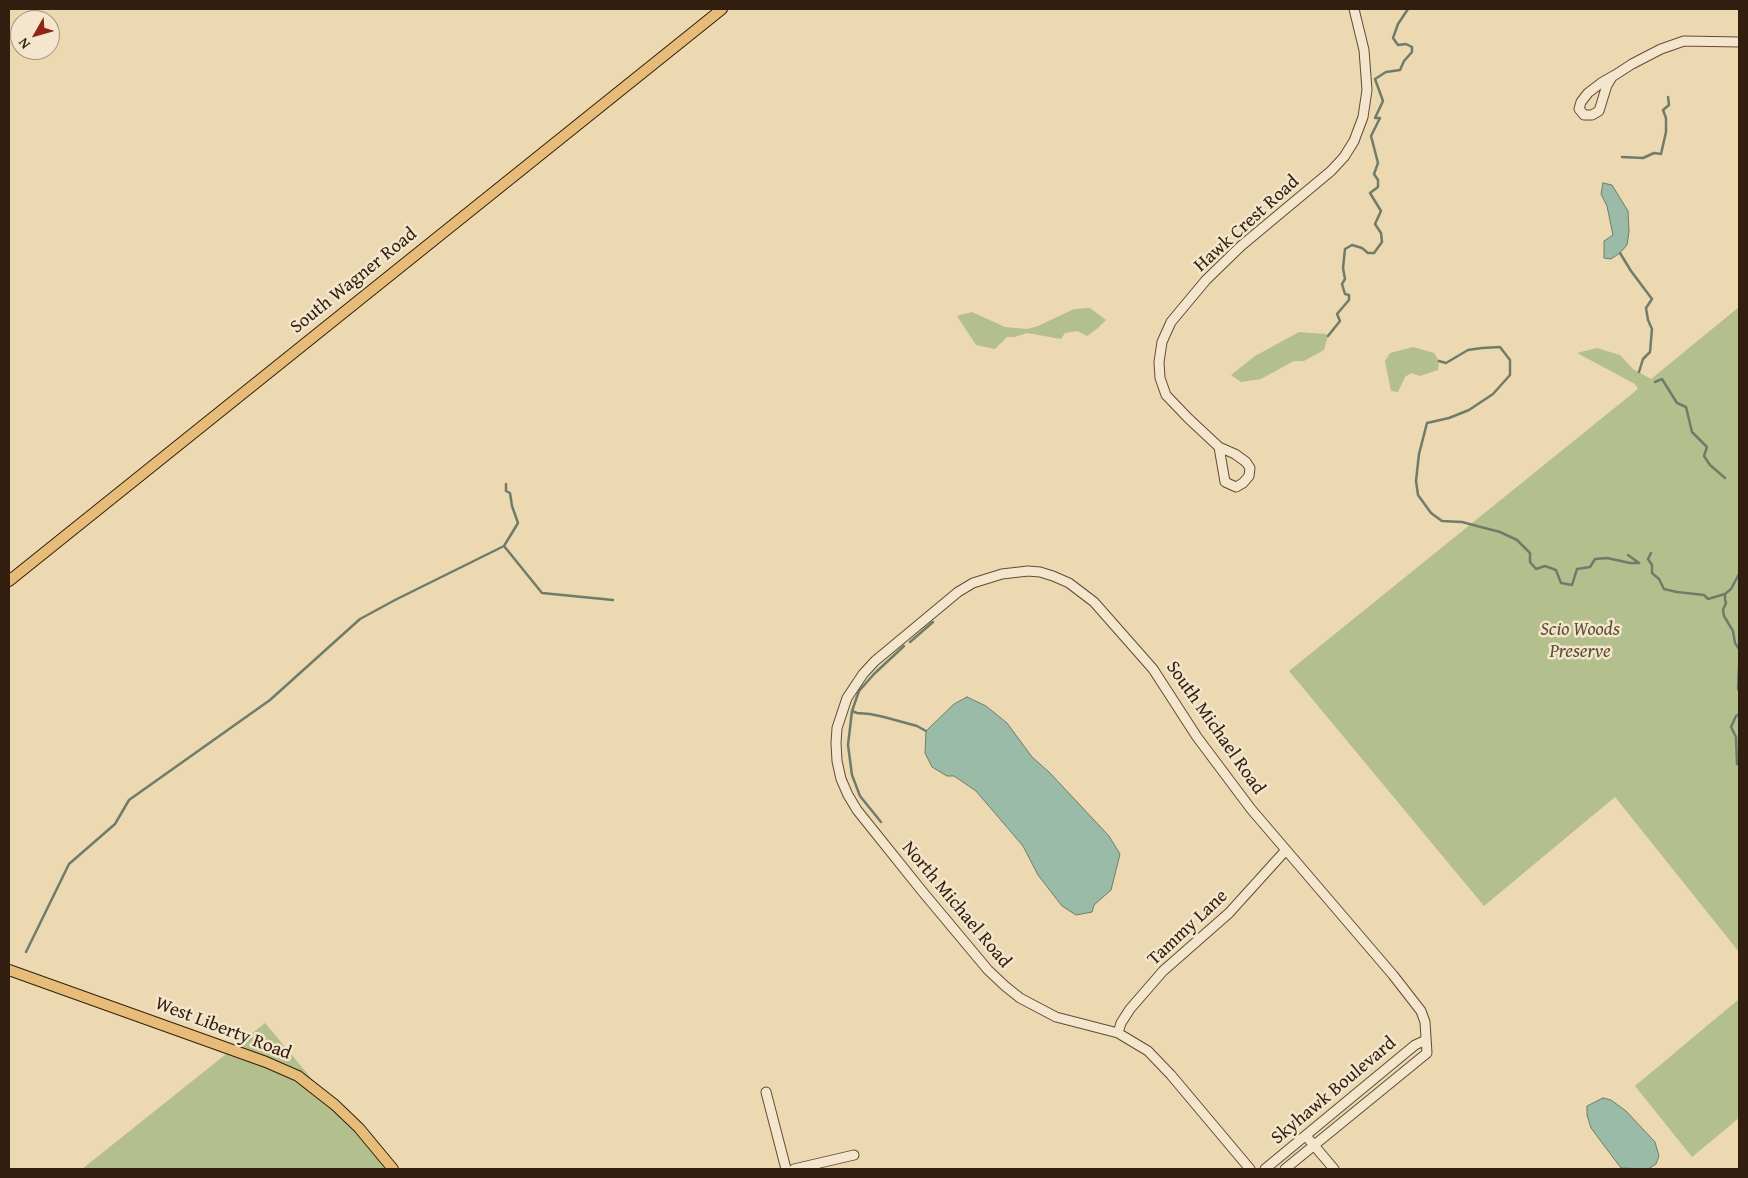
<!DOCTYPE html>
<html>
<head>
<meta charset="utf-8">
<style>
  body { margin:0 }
  #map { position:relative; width:1748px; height:1178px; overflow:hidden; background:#ecd8b1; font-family:"Gentium Book Plus",serif }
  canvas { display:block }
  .frame { position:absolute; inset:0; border:10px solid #321e0e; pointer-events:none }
  .north { position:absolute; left:10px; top:10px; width:50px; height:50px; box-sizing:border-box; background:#f3e6cc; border:1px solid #a69680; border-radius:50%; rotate:232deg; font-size:14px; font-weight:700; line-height:20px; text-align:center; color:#321e0e }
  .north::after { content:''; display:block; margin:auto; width:18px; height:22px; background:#8f2418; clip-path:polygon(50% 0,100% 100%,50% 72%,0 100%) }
</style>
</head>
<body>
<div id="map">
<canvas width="1748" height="1178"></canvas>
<div class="frame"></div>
<div class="north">N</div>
</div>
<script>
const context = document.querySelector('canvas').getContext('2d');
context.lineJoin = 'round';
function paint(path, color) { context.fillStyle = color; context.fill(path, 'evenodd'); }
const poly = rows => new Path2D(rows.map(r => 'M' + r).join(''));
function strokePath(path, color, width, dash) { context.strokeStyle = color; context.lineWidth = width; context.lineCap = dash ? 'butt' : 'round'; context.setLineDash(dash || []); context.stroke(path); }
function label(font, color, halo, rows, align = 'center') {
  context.font = font + ' "Gentium Book Plus",serif'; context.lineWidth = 5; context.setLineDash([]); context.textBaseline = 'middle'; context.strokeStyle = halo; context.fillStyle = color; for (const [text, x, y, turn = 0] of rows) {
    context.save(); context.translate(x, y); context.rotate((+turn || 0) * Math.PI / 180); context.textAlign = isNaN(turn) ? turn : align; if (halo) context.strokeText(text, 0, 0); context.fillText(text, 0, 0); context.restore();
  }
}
paint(poly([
  [1739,307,1739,952,1615,797,1484,906,1289,671,1638,389,1635,384,1577,353,1597,348,1620,355,1633,369,1651,379],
  [1090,308,1106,320,1098,328,1087,336,1077,331,1065,333,1061,339,1027,333,1014,337,1007,337,995,349,976,345,957,316,972,312,1005,327,1027,329,1038,326,1074,309],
  [1299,332,1326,334,1328,336,1324,350,1304,361,1294,361,1261,379,1241,382,1231,375,1255,356],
  [1413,347,1434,353,1439,361,1438,370,1420,376,1411,373,1405,377,1398,392,1391,391,1385,361,1390,353],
  [1739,999,1739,1118,1692,1157,1635,1086],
  [265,1023,387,1169,82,1169]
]), '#b4bf8e');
const water = poly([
  [1603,183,1612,185,1628,211,1629,232,1627,245,1620,253,1611,259,1604,258,1604,241,1613,235,1607,206,1601,194,1603,183],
  [967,697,986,706,1007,723,1032,757,1049,772,1109,836,1120,854,1111,890,1094,905,1092,912,1076,915,1062,906,1038,875,1023,846,976,791,954,776,947,776,932,767,925,753,926,731,954,704,967,697],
  [1603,1098,1611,1100,1626,1111,1655,1142,1659,1156,1656,1164,1648,1169,1621,1168,1591,1128,1587,1115,1587,1106,1603,1098]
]);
paint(water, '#99bba7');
strokePath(water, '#707c6a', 1);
strokePath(poly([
  [1622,157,1643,158,1654,153,1661,154,1666,132,1666,118,1663,110,1669,105,1668,97],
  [1620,253,1631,271,1652,299,1646,308,1648,320,1652,329,1650,352,1643,359,1639,372],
  [1328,336,1340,321,1337,314,1349,300,1349,295,1345,294,1342,284,1345,279,1343,268,1345,249,1352,245,1362,248,1368,253,1374,253,1382,242,1381,233,1375,224,1381,211,1370,193,1378,187,1378,180,1374,174,1378,163,1371,136,1380,118,1375,118,1383,101,1375,79,1386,72,1400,70,1404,61,1412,52,1412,47,1406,44,1398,45,1393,38,1398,24,1408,9],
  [1439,361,1446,363,1468,350,1482,348,1500,347,1510,360,1510,375,1493,394,1469,410,1449,418,1427,423,1419,454,1416,481,1418,495,1431,513,1442,521,1462,522,1477,526,1500,532,1517,540,1530,553,1530,562,1536,569,1545,566,1556,570,1561,583,1572,585,1577,569,1590,567,1595,559,1607,558,1630,563,1639,563,1628,555],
  [1655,382,1662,379,1677,403,1686,407,1692,432,1707,447,1704,456,1710,465,1725,478],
  [504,546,518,523,512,506,510,493,506,491,506,484],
  [1651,553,1648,559,1652,565,1652,573,1659,579,1664,589,1677,592,1704,595,1708,599,1725,594,1731,589,1739,574],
  [1725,594,1725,600,1726,603,1723,610,1724,616,1733,631,1735,643,1739,649],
  [910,642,933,622],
  [1739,666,1738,689,1739,691],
  [852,711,857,713,870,714,884,717,917,726,926,731],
  [1739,714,1736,716,1731,727,1736,737,1737,764,1739,762],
  [881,822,860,796,852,775,848,745,852,711,859,691,874,674,904,646],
  [26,952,69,864,115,824,129,800,270,700,360,619,395,600,504,546,542,593,613,600]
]), '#707c6a', 2.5);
const minor = poly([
  [1612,77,1607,85,1599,111,1592,115,1584,115,1579,109,1581,102,1588,93,1601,83,1615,75,1632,64,1661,49,1684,41,1739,42],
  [1219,447,1225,482,1236,487,1243,483,1249,476,1250,468,1246,462,1235,454,1219,447,1188,418,1166,395,1160,378,1159,362,1162,342,1171,322,1206,280,1241,246,1331,171,1344,157,1354,141,1363,117,1367,90,1364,50,1354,9],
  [1118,1033,1121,1023,1130,1009,1163,971,1229,913,1286,850],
  [766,1092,786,1169],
  [1306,1136,1334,1169],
  [794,1169,854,1155],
  [1250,1169,1171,1075,1148,1051,1118,1033,1056,1017,1020,998,1005,986,988,970,922,891,857,810,848,795,841,779,837,761,836,743,837,728,847,698,863,674,875,661,958,592,973,583,1002,574,1028,571,1040,572,1053,576,1069,583,1094,602,1153,669,1197,737,1251,809,1393,975,1421,1011,1425,1022,1427,1053,1285,1169],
  [1265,1169,1415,1045,1426,1040]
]);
const major = poly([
  [9,581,722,9],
  [9,970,266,1062,298,1076,335,1105,359,1128,393,1169]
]);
strokePath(minor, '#604c37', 11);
strokePath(major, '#321e0e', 12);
strokePath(minor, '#f3e6cc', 9);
strokePath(major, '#e6bc78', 10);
label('19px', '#321e0e', '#f3e6cc', [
  ["Hawk Crest Road",1247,224,-42],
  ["South Wagner Road",354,281,-39],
  ["South Michael Road",1215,728,55],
  ["North Michael Road",956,905,50],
  ["Tammy Lane",1188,928,-43],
  ["West Liberty Road",223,1029,21],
  ["Skyhawk Boulevard",1334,1091,-40]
]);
label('italic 19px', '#594e34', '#f3e6cc', [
  ["Scio Woods",1580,630],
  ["Preserve",1580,652]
]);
</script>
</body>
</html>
